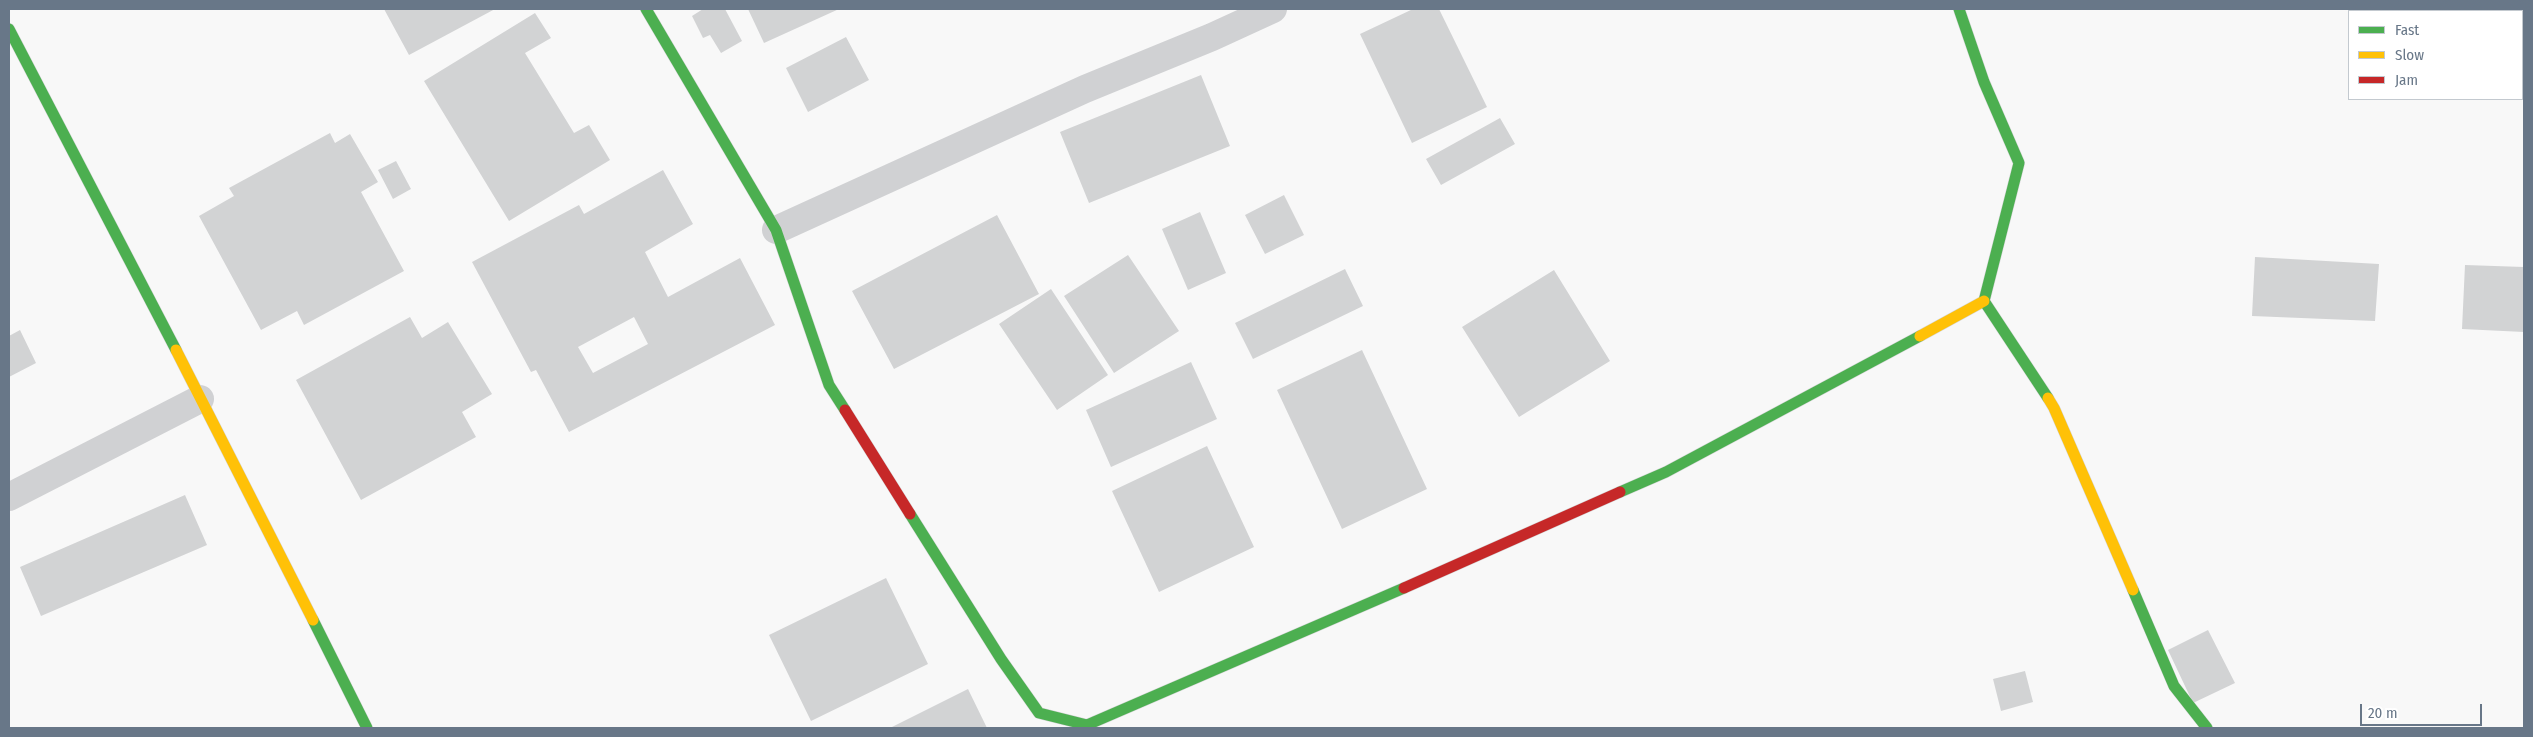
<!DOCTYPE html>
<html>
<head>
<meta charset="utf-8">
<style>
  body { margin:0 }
  #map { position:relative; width:2533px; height:737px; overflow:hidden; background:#f8f8f8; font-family:"Fira Sans Condensed",sans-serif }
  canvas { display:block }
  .frame { position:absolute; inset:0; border:10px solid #687788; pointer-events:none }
  .legend { position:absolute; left:2348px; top:10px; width:175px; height:90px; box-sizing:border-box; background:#fff; border:1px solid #c3c9cf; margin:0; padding:6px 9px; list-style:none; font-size:15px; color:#687788 }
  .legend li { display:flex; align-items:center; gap:10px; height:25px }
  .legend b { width:25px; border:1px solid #c3c9cf }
  .scale { position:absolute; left:2360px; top:704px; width:122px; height:22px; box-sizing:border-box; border:2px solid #687788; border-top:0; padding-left:6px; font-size:15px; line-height:18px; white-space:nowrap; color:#687788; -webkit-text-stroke:4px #fff; paint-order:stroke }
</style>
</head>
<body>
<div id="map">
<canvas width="2533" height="737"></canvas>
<div class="frame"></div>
<ul class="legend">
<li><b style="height:6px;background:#4caf50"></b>Fast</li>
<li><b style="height:6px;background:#ffc107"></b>Slow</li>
<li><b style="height:6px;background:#c62828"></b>Jam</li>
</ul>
<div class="scale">20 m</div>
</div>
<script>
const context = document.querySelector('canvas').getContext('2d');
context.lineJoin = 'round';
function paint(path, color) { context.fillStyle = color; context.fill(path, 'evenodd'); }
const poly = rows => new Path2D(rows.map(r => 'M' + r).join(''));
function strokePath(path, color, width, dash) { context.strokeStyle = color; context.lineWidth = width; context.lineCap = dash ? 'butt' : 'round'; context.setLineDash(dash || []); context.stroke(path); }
paint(poly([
  [384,9,495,9,409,55],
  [703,9,725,9,742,41,721,53,710,35,703,38,692,16],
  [748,9,839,9,764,43],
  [1413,9,1439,9,1487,107,1412,143,1360,34],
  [535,13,551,38,525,53,574,133,589,125,610,160,509,221,424,81],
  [846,37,869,80,808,112,786,68],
  [1201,75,1230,146,1089,203,1060,132],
  [1500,118,1515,144,1441,185,1426,159],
  [330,133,335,143,350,134,378,182,361,192,404,271,304,325,297,311,261,330,199,216,234,196,229,188],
  [396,161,411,189,393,199,378,170],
  [663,170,693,224,645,252,668,297,740,258,775,325,569,432,536,370,531,372,472,262,579,205,584,214],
  [634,317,648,344,593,373,578,347],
  [1284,195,1304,235,1265,254,1245,215],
  [1200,212,1226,273,1188,290,1162,229],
  [997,215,1039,294,894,369,852,291],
  [1128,255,1179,331,1114,373,1064,296],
  [2255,257,2379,264,2375,321,2252,316],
  [2465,265,2524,267,2524,332,2462,329],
  [1345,269,1363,306,1253,359,1235,323],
  [1554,270,1610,361,1519,417,1462,327],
  [1051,289,1108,375,1057,410,999,324],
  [410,317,422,338,448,322,492,394,462,412,476,437,361,500,296,380],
  [20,330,36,363,9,377,9,336],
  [1362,350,1427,489,1342,529,1277,390],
  [1191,362,1217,419,1111,467,1086,410],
  [1207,446,1254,547,1159,592,1112,491],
  [185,495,207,545,41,616,20,567],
  [886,578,928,664,811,721,769,635],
  [2208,630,2235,683,2193,703,2168,650],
  [2025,671,2033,702,2001,711,1993,679],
  [968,689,987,728,890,728]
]), '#d2d3d4');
const fast = poly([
  [646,9,776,230,829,385,845,410],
  [1959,9,1984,82,2019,163,1984,301,2048,398],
  [9,29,176,350],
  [1620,492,1666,472,1920,336],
  [910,514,1001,659,1039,713,1087,725,1404,588],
  [2133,590,2174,686,2207,728],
  [313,620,367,728]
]);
const slow = poly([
  [1920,336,1984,301],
  [176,350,313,620],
  [2048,398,2054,408,2133,590]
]);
const jam = poly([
  [845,410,910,514],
  [1404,588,1620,492]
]);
strokePath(fast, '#d5d6d7', 12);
strokePath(slow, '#d5d6d7', 12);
strokePath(jam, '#d5d6d7', 12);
strokePath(poly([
  [776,230,1085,89,1212,37,1273,9],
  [9,497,200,399]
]), '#d0d1d3', 28);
strokePath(fast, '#4caf50', 11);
strokePath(slow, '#ffc107', 11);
strokePath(jam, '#c62828', 11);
</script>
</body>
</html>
